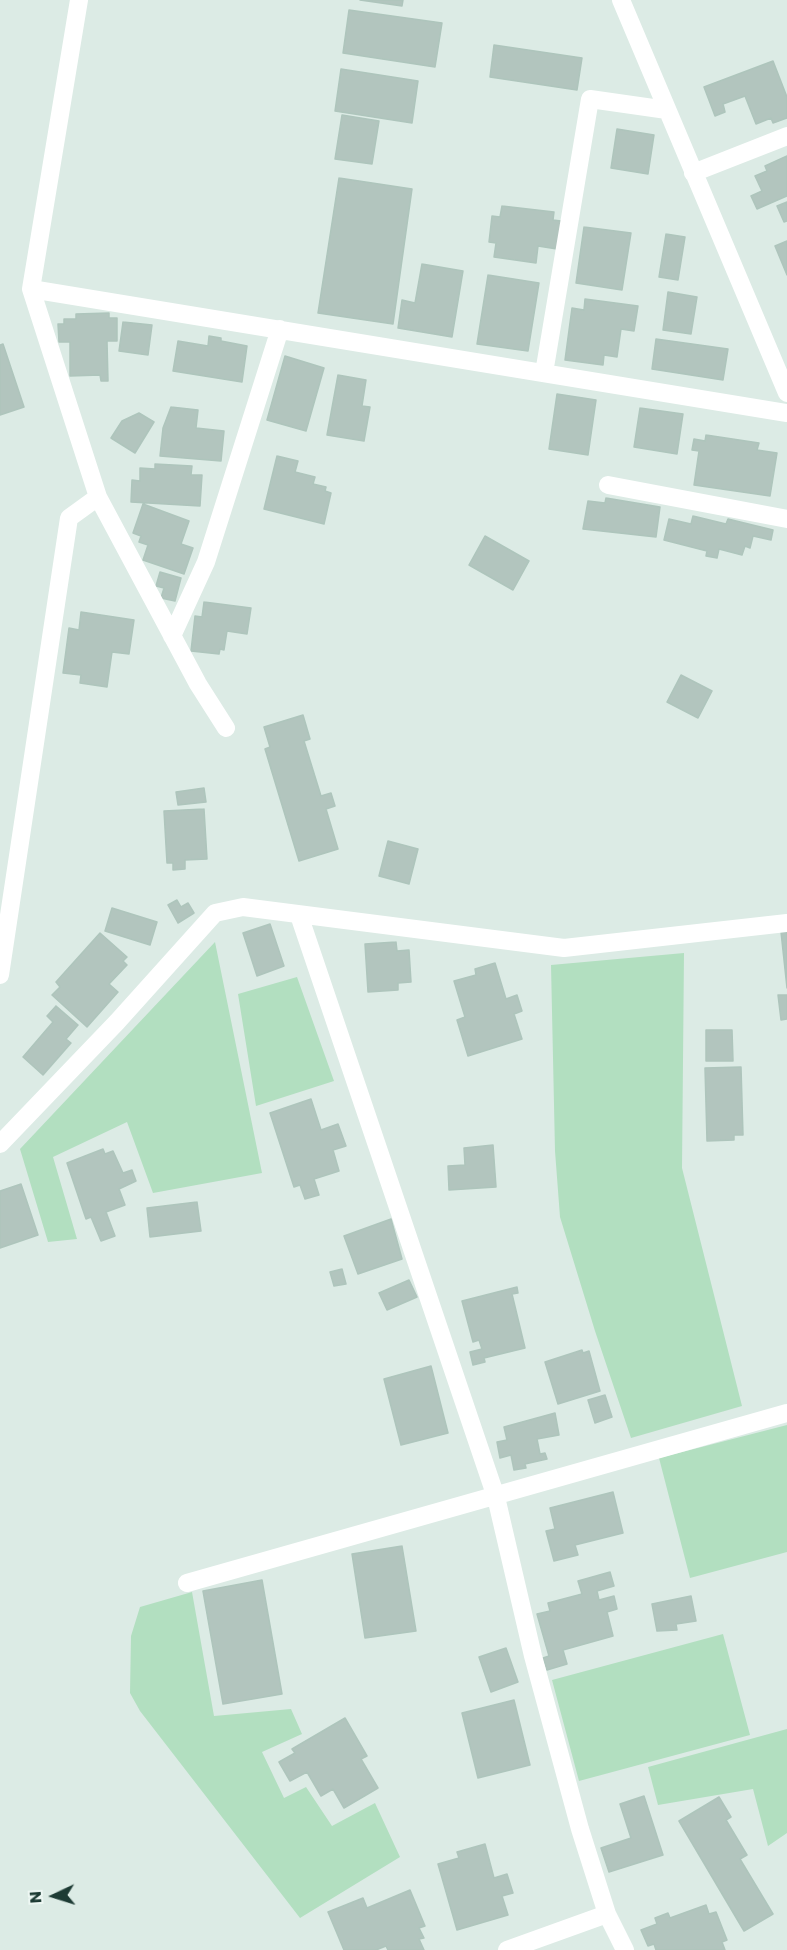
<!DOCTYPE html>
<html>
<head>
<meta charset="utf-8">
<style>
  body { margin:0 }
  #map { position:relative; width:787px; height:1950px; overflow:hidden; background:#dcebe5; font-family:Poppins,sans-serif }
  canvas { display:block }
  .north { position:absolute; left:24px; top:1866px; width:60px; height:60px; -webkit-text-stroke:4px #edf7f3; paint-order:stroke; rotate:266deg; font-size:16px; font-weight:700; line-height:24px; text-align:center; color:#1d3b34 }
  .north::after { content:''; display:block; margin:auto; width:21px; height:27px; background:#1d3b34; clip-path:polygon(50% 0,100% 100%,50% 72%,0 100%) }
</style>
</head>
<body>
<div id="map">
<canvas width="787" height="1950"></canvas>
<div class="north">N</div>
</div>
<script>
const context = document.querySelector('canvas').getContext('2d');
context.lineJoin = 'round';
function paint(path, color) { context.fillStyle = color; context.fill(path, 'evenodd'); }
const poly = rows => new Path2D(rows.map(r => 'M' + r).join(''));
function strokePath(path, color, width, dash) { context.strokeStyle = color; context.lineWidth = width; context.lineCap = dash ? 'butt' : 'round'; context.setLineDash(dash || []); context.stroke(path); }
paint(poly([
  [215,942,262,1173,153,1193,127,1122,53,1157,77,1239,48,1242,20,1149],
  [684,953,682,1168,742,1406,631,1438,595,1331,560,1217,555,1151,551,965],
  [297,977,334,1081,256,1106,238,994],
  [787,1425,787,1552,690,1578,659,1458],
  [192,1592,214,1716,291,1709,302,1734,262,1752,284,1798,306,1787,332,1826,375,1803,400,1857,300,1918,140,1711,130,1693,131,1636,140,1607],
  [723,1634,750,1735,579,1781,552,1680],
  [787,1729,787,1833,768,1846,753,1789,658,1805,648,1767]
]), '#b2dfc0');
const building = poly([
  [360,0,403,0,402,6,360,0],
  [349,10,442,23,435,67,343,53,349,10],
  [494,45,582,58,577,90,490,77,494,45],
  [773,61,787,97,787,118,773,123,771,118,756,124,745,96,723,104,725,112,715,116,704,87,773,61],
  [341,69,418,81,412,123,335,111,341,69],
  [342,115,379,121,372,164,335,159,342,115],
  [617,129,654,135,648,174,611,168,617,129],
  [787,156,787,196,757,209,751,196,762,191,755,176,767,171,765,166,787,156],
  [339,178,412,189,393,324,318,313,339,178],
  [787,202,787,221,784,222,777,206,787,202],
  [502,206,554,212,553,220,561,221,557,249,538,246,536,263,494,257,496,243,489,242,492,216,500,217,502,206],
  [584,227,631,233,622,290,576,283,584,227],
  [666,234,685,237,678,280,659,277,666,234],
  [787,241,787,275,775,246,787,241],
  [422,264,463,271,452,337,398,328,402,300,415,303,422,264],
  [488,275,539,283,528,351,477,344,488,275],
  [668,292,697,297,691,334,663,330,668,292],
  [585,299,638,306,634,331,621,329,617,357,604,355,603,365,565,360,572,308,584,310,585,299],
  [109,313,109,318,117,318,117,341,107,341,108,381,101,381,100,375,70,376,70,342,59,342,58,324,64,324,64,319,76,319,76,314,109,313],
  [123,322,152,325,148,355,119,351,123,322],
  [209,336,221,338,221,341,247,346,242,382,173,371,178,341,208,346,209,336],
  [656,339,728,349,723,380,652,369,656,339],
  [3,344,24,407,0,415,0,345,3,344],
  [285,356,324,368,306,431,267,420,285,356],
  [338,375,366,380,362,406,370,407,364,441,327,435,338,375],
  [557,394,596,400,588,455,549,449,557,394],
  [171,407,198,410,196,428,224,431,221,461,160,456,163,428,171,407],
  [640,408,683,414,677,454,634,447,640,408],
  [139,413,154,422,135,453,111,438,122,421,139,413],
  [706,435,759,443,757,450,777,453,770,496,694,485,699,451,692,450,694,439,705,441,706,435],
  [277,456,298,461,295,472,315,477,313,484,326,487,325,491,331,493,324,524,264,509,277,456],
  [155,464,192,466,191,475,202,475,200,506,131,502,132,480,140,481,140,468,155,469,155,464],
  [606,498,660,507,656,537,583,529,588,501,605,503,606,498],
  [143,504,189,521,181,544,193,548,184,574,143,560,148,545,139,542,141,536,133,533,143,504],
  [693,516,726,524,728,519,773,530,771,540,753,536,750,548,745,546,742,555,719,549,717,558,706,556,707,551,664,540,669,519,691,524,693,516],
  [485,536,529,561,513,590,469,565,485,536],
  [160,572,181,578,175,601,161,598,164,588,156,586,160,572],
  [204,602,251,608,247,634,227,631,224,650,220,649,219,654,191,651,195,616,202,617,204,602],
  [81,612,134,620,129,654,112,652,107,687,80,683,81,675,63,673,69,628,79,630,81,612],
  [681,675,712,691,698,718,667,702,681,675],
  [303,715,310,739,304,741,321,796,331,793,335,806,326,809,338,849,299,861,265,749,270,747,264,727,303,715],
  [204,788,206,802,178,805,176,792,204,788],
  [204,809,207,859,185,860,185,869,173,870,173,863,167,863,164,811,204,809],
  [388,841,418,849,409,884,379,876,388,841],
  [177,900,181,907,188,903,194,913,178,923,168,905,177,900],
  [112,908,157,922,150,945,105,931,112,908],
  [270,924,284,966,257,976,243,933,270,924],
  [781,932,787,932,787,988,781,932],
  [100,933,127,957,123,961,127,965,109,984,118,992,87,1027,52,995,60,987,56,982,100,933],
  [396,942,397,951,409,950,411,982,398,983,398,990,368,992,365,944,396,942],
  [495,963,506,999,517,995,522,1011,514,1014,522,1039,468,1056,457,1020,465,1017,454,981,476,975,475,969,495,963],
  [778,995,787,995,787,1019,781,1020,778,995],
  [56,1006,78,1025,66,1039,71,1043,43,1075,23,1057,53,1022,47,1016,56,1006],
  [706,1030,732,1030,733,1061,706,1061,706,1030],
  [741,1067,743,1135,734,1135,734,1140,707,1141,705,1068,741,1067],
  [311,1099,321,1130,338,1124,346,1146,333,1150,339,1171,314,1179,319,1195,305,1199,300,1185,294,1187,270,1113,311,1099],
  [493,1145,496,1187,449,1190,448,1166,465,1165,464,1148,493,1145],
  [103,1149,105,1154,113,1151,123,1173,132,1170,136,1181,119,1189,125,1205,106,1212,115,1236,101,1241,91,1217,86,1219,67,1163,103,1149],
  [21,1184,38,1235,0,1248,0,1191,21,1184],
  [197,1202,201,1231,150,1237,147,1208,197,1202],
  [391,1219,402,1259,358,1274,344,1236,391,1219],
  [342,1269,346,1284,334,1286,330,1272,342,1269],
  [409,1280,417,1297,387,1310,379,1293,409,1280],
  [517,1287,518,1293,512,1294,525,1348,484,1358,485,1362,473,1365,470,1352,482,1349,479,1340,473,1342,462,1301,517,1287],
  [582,1350,583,1353,589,1351,600,1391,558,1404,545,1362,582,1350],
  [431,1366,448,1433,401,1445,384,1379,431,1366],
  [605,1395,612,1417,595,1423,588,1400,605,1395],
  [555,1413,559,1435,537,1439,540,1454,545,1453,547,1459,525,1464,526,1468,514,1470,511,1455,500,1458,497,1442,507,1440,504,1427,555,1413],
  [613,1492,623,1533,575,1545,578,1555,554,1561,546,1531,555,1529,550,1508,613,1492],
  [402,1546,416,1631,365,1638,352,1554,402,1546],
  [610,1572,614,1586,597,1591,599,1600,614,1596,617,1609,607,1612,613,1636,563,1650,567,1664,547,1670,543,1658,549,1656,537,1614,550,1611,548,1603,582,1594,578,1581,610,1572],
  [262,1580,282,1694,223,1704,203,1591,262,1580],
  [691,1596,696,1621,676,1624,677,1630,657,1631,652,1604,691,1596],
  [506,1648,518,1682,491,1692,479,1657,506,1648],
  [514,1700,530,1765,478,1778,462,1713,514,1700],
  [345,1718,367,1756,361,1759,378,1788,344,1808,333,1789,321,1796,307,1772,290,1781,279,1762,295,1753,292,1749,345,1718],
  [644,1796,663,1855,609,1872,601,1848,631,1838,620,1804,644,1796],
  [719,1797,731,1817,726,1820,747,1855,740,1859,773,1914,744,1931,679,1821,719,1797],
  [485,1844,494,1878,507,1874,513,1893,502,1896,508,1915,457,1930,438,1864,459,1858,457,1852,485,1844],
  [410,1890,425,1926,419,1928,424,1938,419,1939,424,1950,388,1950,386,1946,376,1950,344,1950,328,1912,363,1898,367,1908,410,1890],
  [706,1905,709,1914,716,1912,727,1940,722,1942,725,1950,656,1950,654,1944,648,1946,641,1930,657,1924,655,1918,668,1913,670,1918,706,1905]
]);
paint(building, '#b2c5be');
strokePath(building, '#aec5bc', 1.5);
strokePath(poly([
  [621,0,787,393],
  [693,173,787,136],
  [31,289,79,0],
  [544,373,590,99,667,110],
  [608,485,787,519],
  [172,636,206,562,280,329],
  [226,728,198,684,98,497,31,289,787,413],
  [299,915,496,1497,533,1656,580,1829,607,1914,625,1950],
  [0,975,69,518,98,497],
  [0,1144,117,1022,215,913,243,907,564,948,787,923],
  [187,1583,787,1413],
  [507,1950,607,1914]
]), '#fff', 18);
</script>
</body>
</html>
